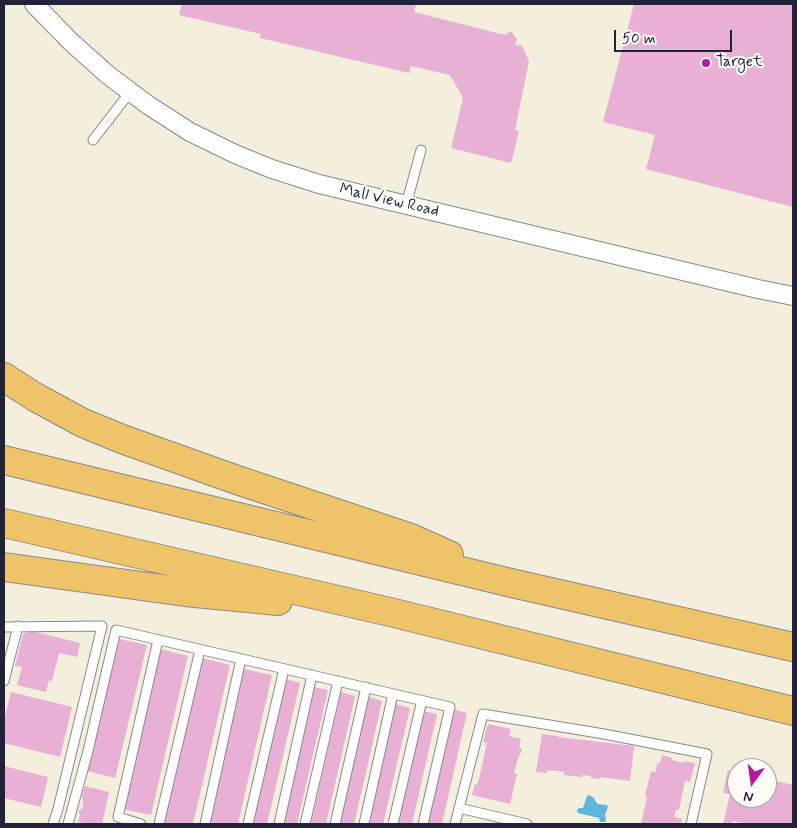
<!DOCTYPE html>
<html>
<head>
<meta charset="utf-8">
<style>
  body { margin:0 }
  #map { position:relative; width:797px; height:828px; overflow:hidden; background:#f3efdc; font-family:Mynerve,sans-serif }
  canvas { display:block }
  .frame { position:absolute; inset:0; border:5px solid #22223b; pointer-events:none }
  .north { position:absolute; left:727px; top:758px; width:50px; height:50px; box-sizing:border-box; background:#fdfcf7; border:1px solid #a5a5ac; border-radius:50%; rotate:194deg; font-size:14px; font-weight:700; line-height:20px; text-align:center; color:#22223b }
  .north::after { content:''; display:block; margin:auto; width:18px; height:22px; background:#b5179e; clip-path:polygon(50% 0,100% 100%,50% 72%,0 100%) }
  .scale { position:absolute; left:614px; top:30px; width:118px; height:22px; box-sizing:border-box; border:2px solid #22223b; border-top:0; padding-left:6px; font-size:15px; line-height:18px; white-space:nowrap; color:#22223b; -webkit-text-stroke:4px #fdfcf7; paint-order:stroke }
</style>
</head>
<body>
<div id="map">
<canvas width="797" height="828"></canvas>
<div class="frame"></div>
<div class="north">N</div>
<div class="scale">50 m</div>
</div>
<script>
const context = document.querySelector('canvas').getContext('2d');
context.lineJoin = 'round';
function paint(path, color) { context.fillStyle = color; context.fill(path, 'evenodd'); }
const poly = rows => new Path2D(rows.map(r => 'M' + r).join(''));
function strokePath(path, color, width, dash) { context.strokeStyle = color; context.lineWidth = width; context.lineCap = dash ? 'butt' : 'round'; context.setLineDash(dash || []); context.stroke(path); }
function label(font, color, halo, rows, align = 'center') {
  context.font = font + ' Mynerve,sans-serif'; context.lineWidth = 4.5; context.setLineDash([]); context.textBaseline = 'middle'; context.strokeStyle = halo; context.fillStyle = color; for (const [text, x, y, turn = 0] of rows) {
    context.save(); context.translate(x, y); context.rotate((+turn || 0) * Math.PI / 180); context.textAlign = isNaN(turn) ? turn : align; if (halo) context.strokeText(text, 0, 0); context.fillText(text, 0, 0); context.restore();
  }
}
paint(poly([
  [589,795,594,798,596,802,598,804,607,805,608,807,605,814,606,819,605,822,600,822,599,818,578,813,577,810,579,808,583,808,587,796]
]), '#61b6dd');
paint(poly([
  [182,4,416,4,414,12,505,35,511,31,517,39,515,45,522,46,529,61,515,130,519,131,511,163,451,148,463,98,450,75,411,66,409,73,260,38,261,34,179,15],
  [634,4,793,4,793,207,646,169,655,135,603,122],
  [32,631,80,643,77,657,59,653,52,681,49,680,46,692,17,685,22,667,15,666,23,634],
  [119,639,147,645,115,778,87,771],
  [160,649,188,656,151,815,122,809],
  [202,658,230,665,193,824,164,824],
  [243,669,272,675,238,824,208,824],
  [286,679,300,683,267,824,252,824],
  [313,687,328,690,297,824,281,824],
  [11,692,72,707,60,757,4,743,4,721],
  [341,692,355,696,354,701,326,824,311,824],
  [369,697,382,701,370,755,354,824,339,824],
  [395,704,410,708,383,824,367,824],
  [452,709,467,713,442,824,427,824],
  [422,711,437,714,412,824,397,824],
  [488,724,511,729,509,736,521,739,519,748,522,748,520,755,519,755,514,773,517,774,510,804,472,795,475,784,477,785,479,779,487,743,483,742],
  [542,734,558,736,558,737,634,746,630,781,601,777,600,779,591,778,591,776,582,775,582,777,564,775,564,772,547,770,547,773,536,772],
  [662,755,672,758,672,760,683,763,684,761,695,763,690,782,685,781,679,810,676,810,674,817,682,819,681,824,641,824,647,797,645,796,651,771,656,772,657,763,660,763],
  [4,766,48,777,41,807,4,798],
  [728,770,737,772,737,798,767,798,767,779,793,785,793,824,747,824,733,821,732,824,723,824,730,794,723,793],
  [85,786,109,792,102,824,89,824,78,822,80,814,78,811,83,808,83,800,82,796]
]), '#e7b0d4');
const service = poly([
  [93,140,130,92],
  [406,205,421,150],
  [4,627,102,626,58,809,53,824],
  [4,681,18,626],
  [459,808,527,824],
  [68,824,88,751,116,630,450,707,423,824],
  [141,824,118,817,158,640],
  [159,824,200,650],
  [205,824,241,659],
  [248,824,284,669],
  [279,824,312,675],
  [305,824,338,681],
  [335,824,366,687],
  [364,824,393,694],
  [393,824,422,700],
  [455,824,483,714,604,734,707,754,691,824]
]);
const minor = poly([
  [34,4,71,42,108,75,148,105,190,132,235,154,272,169,319,184,758,289,793,296]
]);
const motorway = poly([
  [4,377,35,397,83,423,122,439,237,480,411,538,449,555],
  [4,460,507,582,793,647],
  [4,523,390,612,793,711],
  [4,567,185,592,278,601]
]);
strokePath(service, '#8a888c', 11);
strokePath(minor, '#8a888c', 20);
strokePath(motorway, '#8a888c', 30);
strokePath(service, '#fff', 9);
strokePath(minor, '#fff', 18);
strokePath(motorway, '#efc469', 28);
for (const [x, y, r, color] of [
  [706,63,5,"#b5179e"]
]) { const dot = new Path2D(); dot.arc(x, y, r, 0, 2 * Math.PI); context.fillStyle = color; context.fill(dot); strokePath(dot, '#fdfcf7', 2); }
label('16px', '#22223b', '#fdfcf7', [
  ["Target",716,63]
], 'left');
label('16px', '#22223b', '#fdfcf7', [
  ["Mall View Road",389,201,13]
]);
</script>
</body>
</html>
